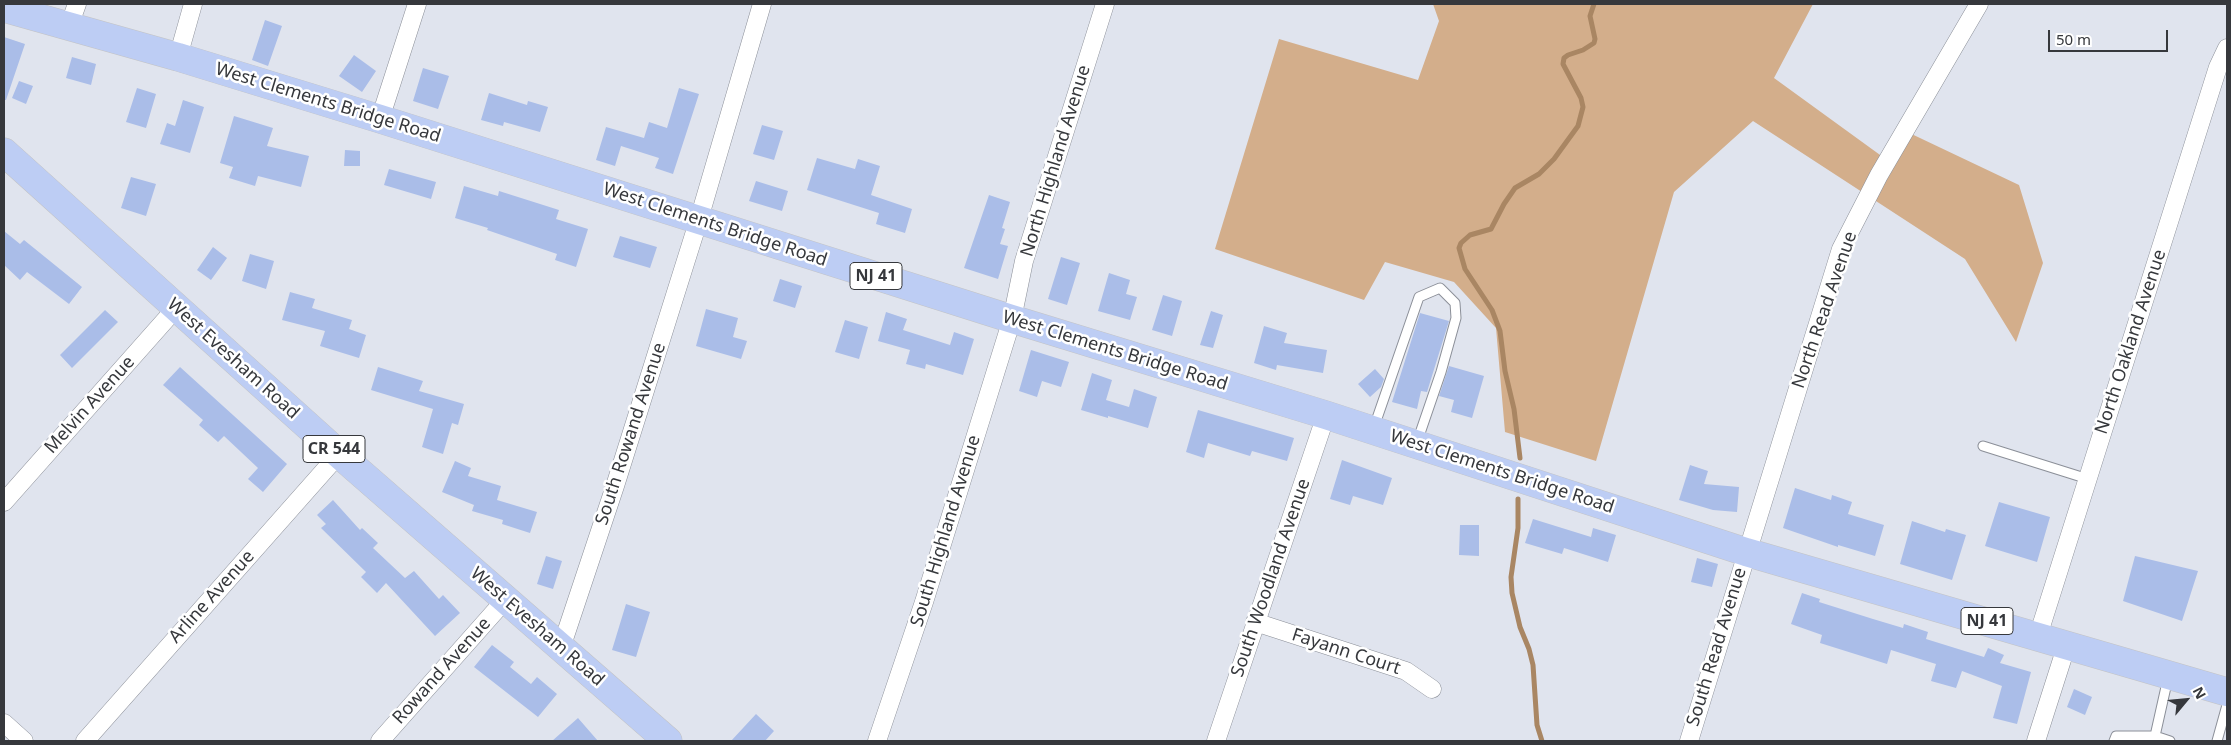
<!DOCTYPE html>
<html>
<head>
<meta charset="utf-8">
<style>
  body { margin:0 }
  #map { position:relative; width:2231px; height:745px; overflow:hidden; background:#e0e4ee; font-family:"Noto Sans",sans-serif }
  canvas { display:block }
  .frame { position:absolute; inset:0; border:5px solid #36383c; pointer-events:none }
  .north { position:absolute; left:2161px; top:675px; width:50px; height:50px; -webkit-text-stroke:4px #fff; paint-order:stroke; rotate:62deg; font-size:14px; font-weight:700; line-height:20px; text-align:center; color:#36383c }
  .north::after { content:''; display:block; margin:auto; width:18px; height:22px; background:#36383c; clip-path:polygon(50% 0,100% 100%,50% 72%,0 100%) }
  .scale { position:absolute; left:2048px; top:30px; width:120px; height:22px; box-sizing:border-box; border:2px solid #36383c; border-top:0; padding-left:6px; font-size:15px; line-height:18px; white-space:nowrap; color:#36383c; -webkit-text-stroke:4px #fff; paint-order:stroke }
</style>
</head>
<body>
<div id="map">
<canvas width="2231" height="745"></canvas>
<div class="frame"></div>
<div class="north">N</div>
<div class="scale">50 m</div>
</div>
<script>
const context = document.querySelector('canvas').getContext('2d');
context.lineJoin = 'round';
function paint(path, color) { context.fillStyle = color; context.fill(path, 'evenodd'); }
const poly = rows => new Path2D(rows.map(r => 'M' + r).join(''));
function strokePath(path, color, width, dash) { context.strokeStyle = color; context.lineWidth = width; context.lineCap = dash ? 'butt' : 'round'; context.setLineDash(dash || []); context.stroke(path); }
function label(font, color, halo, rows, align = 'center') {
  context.font = font + ' "Noto Sans",sans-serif'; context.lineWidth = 5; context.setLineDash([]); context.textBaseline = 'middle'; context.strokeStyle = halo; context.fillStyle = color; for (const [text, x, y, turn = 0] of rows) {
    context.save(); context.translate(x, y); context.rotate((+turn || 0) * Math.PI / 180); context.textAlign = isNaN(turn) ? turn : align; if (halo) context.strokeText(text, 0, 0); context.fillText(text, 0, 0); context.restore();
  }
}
paint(poly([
  [1433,4,1813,4,1774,78,1887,160,1901,129,2019,185,2043,263,2016,342,1965,259,1753,121,1674,192,1596,461,1505,432,1496,328,1454,282,1385,262,1364,300,1215,249,1279,39,1418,80,1439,21]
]), '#d3ae8b');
strokePath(poly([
  [1520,458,1514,409,1505,371,1500,331,1492,310,1465,269,1459,248,1461,243,1470,235,1491,229,1504,204,1515,188,1539,174,1554,159,1578,126,1583,107,1581,98,1563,64,1564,58,1568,55,1583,50,1594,43,1595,39,1590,16,1594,4],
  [1518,499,1518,528,1511,577,1512,593,1520,627,1529,649,1533,665,1537,725,1542,741]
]), '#a98663', 5);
paint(poly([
  [265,20,282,26,268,66,252,60],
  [4,37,25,44,6,100,4,100],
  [354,55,376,71,362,92,339,76],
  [72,57,96,64,91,85,66,78],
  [423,68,449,76,438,109,413,101],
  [19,81,33,86,26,104,12,98],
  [137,88,156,94,146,128,126,122],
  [679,88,699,94,673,174,655,168,659,158,621,146,615,166,596,160,606,127,644,138,649,122,667,128],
  [489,93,527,105,528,101,548,107,540,132,504,122,503,126,481,120],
  [183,100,204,107,190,153,160,144,167,123,175,126],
  [234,116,273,128,267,146,309,156,301,187,258,176,255,186,229,178,233,167,220,163],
  [762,125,783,131,774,160,753,154],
  [345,150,360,151,360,166,344,166],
  [817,158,855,169,858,159,880,166,871,195,912,209,905,233,876,224,879,213,807,190],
  [389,169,436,182,431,199,384,185],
  [131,177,156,184,146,216,121,208],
  [756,181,788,191,782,211,749,201],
  [464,186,498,196,499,191,559,210,556,219,588,229,576,267,555,260,557,254,487,230,488,228,455,218],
  [989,195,1010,202,1002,228,1005,229,1000,244,1008,246,998,279,964,268],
  [4,231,20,244,24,240,82,287,69,304,27,272,20,280,4,265],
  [620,236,657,247,650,268,613,257],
  [213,247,227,258,211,280,197,270],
  [250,254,274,261,266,289,242,281],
  [1061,257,1080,263,1067,305,1048,299],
  [1109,273,1130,280,1126,294,1137,297,1130,320,1098,311],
  [780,279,802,286,795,308,773,301],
  [290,292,315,299,312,308,352,320,349,329,366,335,359,358,320,346,325,331,282,320],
  [1163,295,1182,301,1172,336,1152,330],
  [706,309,738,318,733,337,747,341,741,359,696,346],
  [105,310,118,322,72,368,60,355],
  [1211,311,1223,315,1213,348,1200,345],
  [886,312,907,319,903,330,950,345,954,332,974,339,963,375,926,364,925,369,906,364,910,350,878,341],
  [1420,313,1449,321,1427,392,1421,391,1417,409,1392,402],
  [845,320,868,327,859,359,835,352],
  [1264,326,1287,333,1284,343,1327,350,1323,373,1277,365,1276,370,1254,363],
  [1031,350,1069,362,1061,387,1042,381,1037,397,1019,391],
  [1449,366,1484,376,1472,418,1451,412,1454,400,1439,396],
  [180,367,287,464,263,492,248,479,258,468,224,436,218,442,199,425,203,420,163,385],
  [378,367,423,381,419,391,464,404,458,425,452,423,443,454,422,447,433,409,371,390],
  [1375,369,1384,379,1381,387,1370,397,1358,384],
  [1092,373,1112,380,1106,400,1129,407,1134,389,1157,397,1148,428,1108,416,1108,418,1081,410],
  [1198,410,1294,438,1287,461,1252,451,1250,456,1208,443,1204,458,1186,452],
  [1342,460,1392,478,1383,505,1353,496,1350,505,1330,499],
  [455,461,471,468,468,476,501,486,497,500,537,512,530,533,502,524,503,520,472,511,474,505,442,492],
  [1690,465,1708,471,1704,484,1739,487,1737,512,1713,510,1679,500],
  [1795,488,1831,500,1832,495,1852,502,1848,514,1884,525,1875,556,1838,545,1838,547,1783,528],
  [333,500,360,530,362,528,378,543,373,548,405,578,414,571,439,599,443,595,460,613,435,636,386,583,377,593,361,577,366,572,321,528,326,524,317,515],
  [1999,502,2050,517,2037,562,1985,546],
  [1533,519,1591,537,1593,528,1616,535,1608,562,1564,548,1562,554,1525,543],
  [1912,521,1945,532,1946,529,1966,535,1952,580,1900,564],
  [1460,525,1479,525,1479,556,1459,555],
  [546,556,562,561,553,589,537,584],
  [2135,556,2198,571,2182,621,2123,601],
  [1697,558,1718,564,1712,587,1691,582],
  [1802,593,1820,599,1819,602,1873,619,1903,628,1904,624,1928,632,1926,639,1984,657,1988,648,2004,655,2000,663,2031,672,2017,724,1993,718,2002,686,1962,671,1956,688,1931,681,1936,664,1891,650,1887,664,1820,643,1822,635,1791,624],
  [626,604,650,612,636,657,612,650],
  [492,645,514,662,510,667,531,684,537,677,557,694,538,717,474,667],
  [2074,689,2092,697,2085,715,2067,707],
  [756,714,774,731,765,741,731,741],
  [578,718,598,741,552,741]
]), '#aabde8');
const lane = poly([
  [1374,427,1419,297,1440,288,1455,303,1456,318,1441,372,1417,442],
  [1983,446,2088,479],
  [2168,678,2155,736,2170,741],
  [2114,741,2116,736,2155,736],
  [2217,741,2227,705]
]);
const street = poly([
  [69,26,77,4],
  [178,57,193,4],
  [380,119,417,4],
  [4,502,176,308],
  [1255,622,1406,671,1432,689],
  [2038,636,2218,67,2227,48],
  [561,648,615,486,699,219,762,4],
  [4,723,24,741],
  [85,741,339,454],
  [380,741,505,600],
  [877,741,924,602,1012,319,1024,261,1105,4],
  [1216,741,1326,415],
  [1689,741,1841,249,1879,175,1979,4],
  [2036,741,2067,644]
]);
const primary = poly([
  [4,8,178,57,380,119,1012,319,1326,415,1746,552,2227,692],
  [4,152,339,454,668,741]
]);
strokePath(lane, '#8b8f98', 11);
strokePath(street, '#8b8f98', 19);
strokePath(primary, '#c3c3c4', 29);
strokePath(lane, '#fff', 9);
strokePath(street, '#fff', 18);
strokePath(primary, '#bdcdf4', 28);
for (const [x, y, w] of [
  [876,276,52],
  [334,449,62],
  [1987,621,52]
]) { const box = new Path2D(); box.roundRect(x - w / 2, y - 13.5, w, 27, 4); context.fillStyle = '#fff'; context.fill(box); strokePath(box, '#36383c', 1); }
label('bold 16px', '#36383c', null, [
  ["NJ 41",876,276],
  ["CR 544",334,449],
  ["NJ 41",1987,621]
]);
label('18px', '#36383c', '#fff', [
  ["West Clements Bridge Road",328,103,17],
  ["North Highland Avenue",1056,161,-73],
  ["West Clements Bridge Road",715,225,18],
  ["North Read Avenue",1825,310,-71],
  ["North Oakland Avenue",2131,342,-72],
  ["West Clements Bridge Road",1115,351,17],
  ["West Evesham Road",233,359,42],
  ["Melvin Avenue",90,405,-48],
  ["South Rowand Avenue",631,434,-72],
  ["West Clements Bridge Road",1502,472,18],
  ["South Highland Avenue",946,531,-73],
  ["South Woodland Avenue",1271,578,-71],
  ["Arline Avenue",212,597,-48],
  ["West Evesham Road",537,627,41],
  ["South Read Avenue",1717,647,-73],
  ["Fayann Court",1346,652,18],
  ["Rowand Avenue",442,671,-48]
]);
</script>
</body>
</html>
